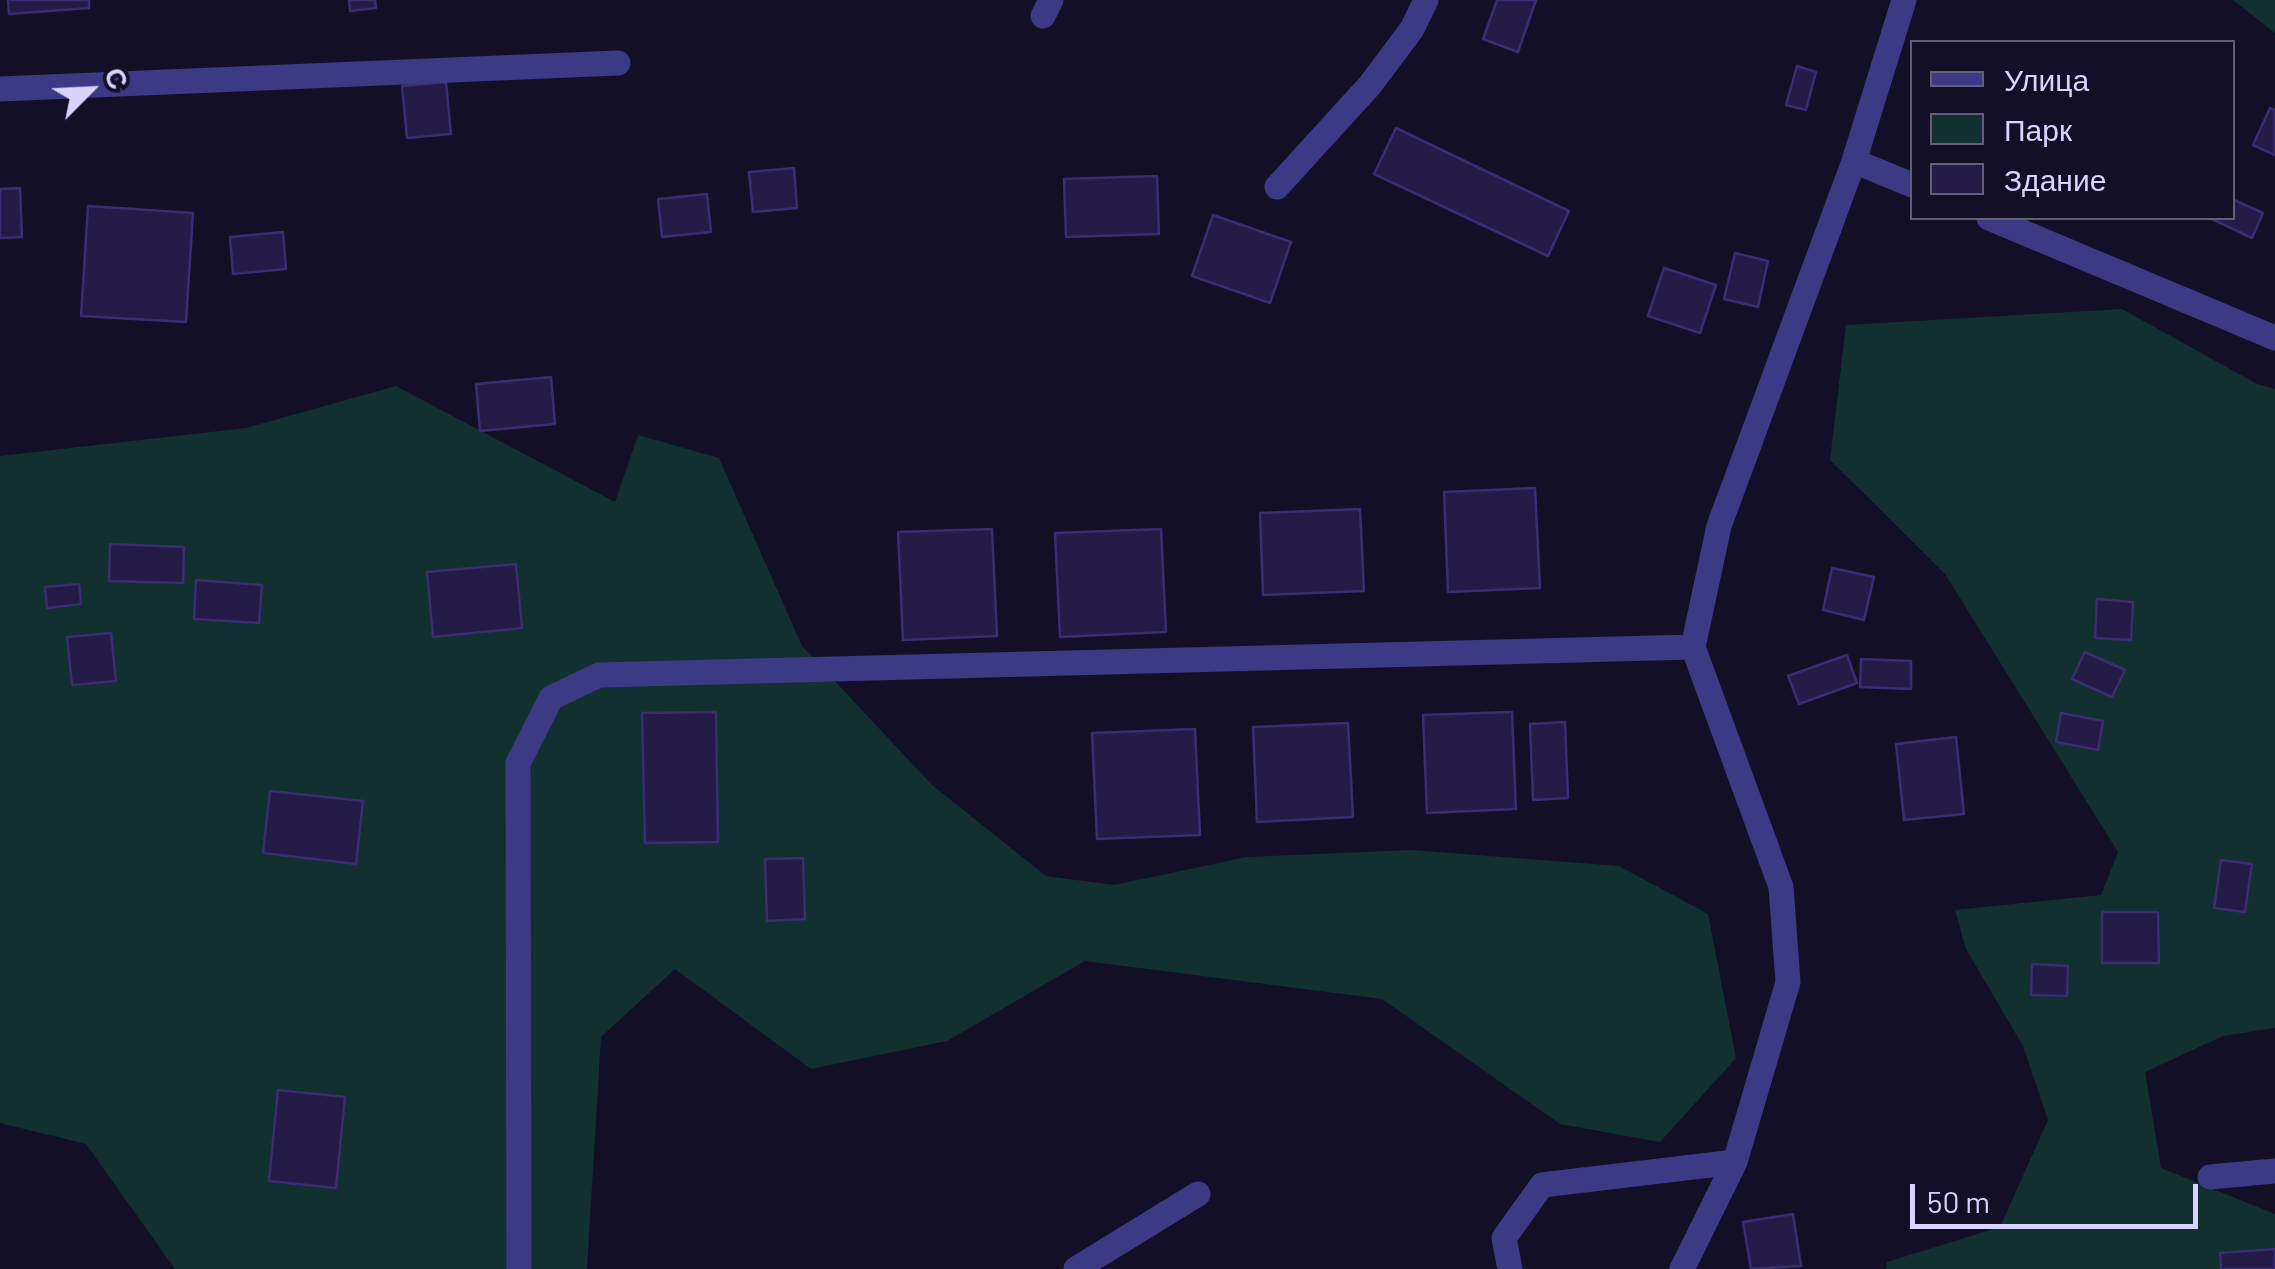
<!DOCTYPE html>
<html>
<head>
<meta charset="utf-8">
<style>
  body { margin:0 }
  #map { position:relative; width:2275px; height:1269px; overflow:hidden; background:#130f26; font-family:Barlow,sans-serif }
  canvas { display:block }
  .legend { position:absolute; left:1910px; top:40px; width:325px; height:180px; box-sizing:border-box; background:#130f26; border:2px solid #625e7d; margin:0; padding:12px 18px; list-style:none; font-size:30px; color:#d9d4ff }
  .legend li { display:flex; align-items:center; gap:20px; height:50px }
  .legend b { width:50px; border:2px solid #625e7d }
  .north { position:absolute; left:40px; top:40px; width:100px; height:100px; -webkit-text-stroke:8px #130f26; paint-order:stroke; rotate:66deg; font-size:28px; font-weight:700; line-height:40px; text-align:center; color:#d9d4ff }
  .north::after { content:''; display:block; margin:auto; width:35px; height:45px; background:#d9d4ff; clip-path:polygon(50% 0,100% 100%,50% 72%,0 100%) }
  .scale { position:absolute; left:1910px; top:1184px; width:288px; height:45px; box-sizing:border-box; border:5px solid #d9d4ff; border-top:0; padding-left:12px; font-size:30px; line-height:35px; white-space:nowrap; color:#d9d4ff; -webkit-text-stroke:8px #130f26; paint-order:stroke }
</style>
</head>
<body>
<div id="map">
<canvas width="2275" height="1269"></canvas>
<ul class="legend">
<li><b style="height:12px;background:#3d3a85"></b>Улица</li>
<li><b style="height:28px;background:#12302f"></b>Парк</li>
<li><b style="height:28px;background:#241b47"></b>Здание</li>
</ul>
<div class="north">С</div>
<div class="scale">50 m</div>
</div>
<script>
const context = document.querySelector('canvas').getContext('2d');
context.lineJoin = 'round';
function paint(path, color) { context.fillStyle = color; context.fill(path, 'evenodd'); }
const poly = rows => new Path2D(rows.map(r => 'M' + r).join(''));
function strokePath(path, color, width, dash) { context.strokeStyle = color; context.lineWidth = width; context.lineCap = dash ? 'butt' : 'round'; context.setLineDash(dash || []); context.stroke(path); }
paint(poly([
  [2233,0,2275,0,2275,33],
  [2122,309,2257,384,2275,389,2275,1028,2223,1036,2145,1072,2161,1168,2275,1214,2275,1269,1886,1269,1887,1262,2000,1227,2048,1120,2023,1046,1966,949,1955,910,2101,895,2118,852,1945,574,1830,460,1846,325],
  [396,386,615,502,638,435,719,458,802,646,932,785,1046,876,1114,885,1247,857,1412,850,1619,866,1708,914,1736,1058,1660,1142,1560,1124,1382,999,1085,961,947,1041,811,1069,675,969,601,1037,587,1269,175,1269,86,1144,0,1123,0,456,246,428]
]), '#12302f');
const building = poly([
  [8,0,89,0,89,8,9,14,8,0],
  [349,0,375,0,376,8,350,11,349,0],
  [1497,0,1536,0,1518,52,1483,39,1497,0],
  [1797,66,1816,72,1806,110,1786,105,1797,66],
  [446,82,451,134,407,138,402,86,446,82],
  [2270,108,2275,110,2275,155,2253,145,2270,108],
  [1396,128,1569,211,1548,256,1374,174,1396,128],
  [794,168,797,208,753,212,749,172,794,168],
  [1157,176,1159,234,1066,237,1064,179,1157,176],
  [20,188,22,237,0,238,0,189,20,188],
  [707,194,711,232,662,237,658,199,707,194],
  [2232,199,2263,213,2252,238,2212,219,2232,218,2232,199],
  [88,206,193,213,186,322,81,316,88,206],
  [1213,215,1291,242,1270,303,1192,276,1213,215],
  [283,232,286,269,233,274,230,237,283,232],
  [1735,253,1768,261,1758,307,1724,299,1735,253],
  [1664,268,1716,285,1700,333,1648,316,1664,268],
  [551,377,555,424,480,431,476,384,551,377],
  [1535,488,1540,588,1448,592,1444,492,1535,488],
  [1360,509,1364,591,1263,595,1260,513,1360,509],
  [992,529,997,636,903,640,898,532,992,529],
  [1161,529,1166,632,1060,637,1055,533,1161,529],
  [110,544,184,547,183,583,109,581,110,544],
  [516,564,522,628,433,637,427,572,516,564],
  [1832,568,1874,577,1864,620,1823,610,1832,568],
  [196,580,262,585,259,623,194,619,196,580],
  [79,584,81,604,47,608,45,587,79,584],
  [2097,599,2133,602,2131,640,2095,638,2097,599],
  [111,633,116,681,72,685,67,637,111,633],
  [2085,652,2125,670,2112,697,2072,679,2085,652],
  [1847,655,1857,683,1799,704,1788,676,1847,655],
  [1861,659,1911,661,1911,689,1860,687,1861,659],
  [716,712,718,842,645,843,642,713,716,712],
  [1512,712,1516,809,1427,813,1423,715,1512,712],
  [2061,713,2103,721,2098,750,2056,742,2061,713],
  [1565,722,1568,798,1533,800,1530,724,1565,722],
  [1348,723,1353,817,1257,822,1253,727,1348,723],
  [1195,729,1200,835,1097,839,1092,733,1195,729],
  [1956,737,1964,814,1904,820,1896,744,1956,737],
  [270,791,363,801,356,864,263,853,270,791],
  [803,858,805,919,767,921,765,859,803,858],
  [2221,860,2252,864,2245,912,2214,908,2221,860],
  [2102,912,2158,912,2159,963,2102,963,2102,912],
  [2032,964,2068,966,2067,996,2031,995,2032,964],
  [278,1090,345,1097,336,1188,269,1181,278,1090],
  [1793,1214,1801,1266,1751,1269,1743,1222,1793,1214],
  [2275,1249,2275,1269,2221,1269,2220,1253,2275,1249]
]);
paint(building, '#241b47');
strokePath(building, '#3b2d73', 2.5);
strokePath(poly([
  [1043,16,1051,0],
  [0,89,618,63],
  [1854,161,1912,185],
  [1277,187,1370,85,1412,29,1426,0],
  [1989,218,2275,338],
  [2210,1177,2275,1171],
  [519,1269,518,763,551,698,599,675,1693,647],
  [1076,1269,1198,1194],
  [1510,1269,1504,1238,1542,1185,1735,1162],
  [1682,1269,1735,1162,1788,982,1781,887,1693,647,1719,526,1854,161,1904,0]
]), '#3d3a85', 25);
</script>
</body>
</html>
